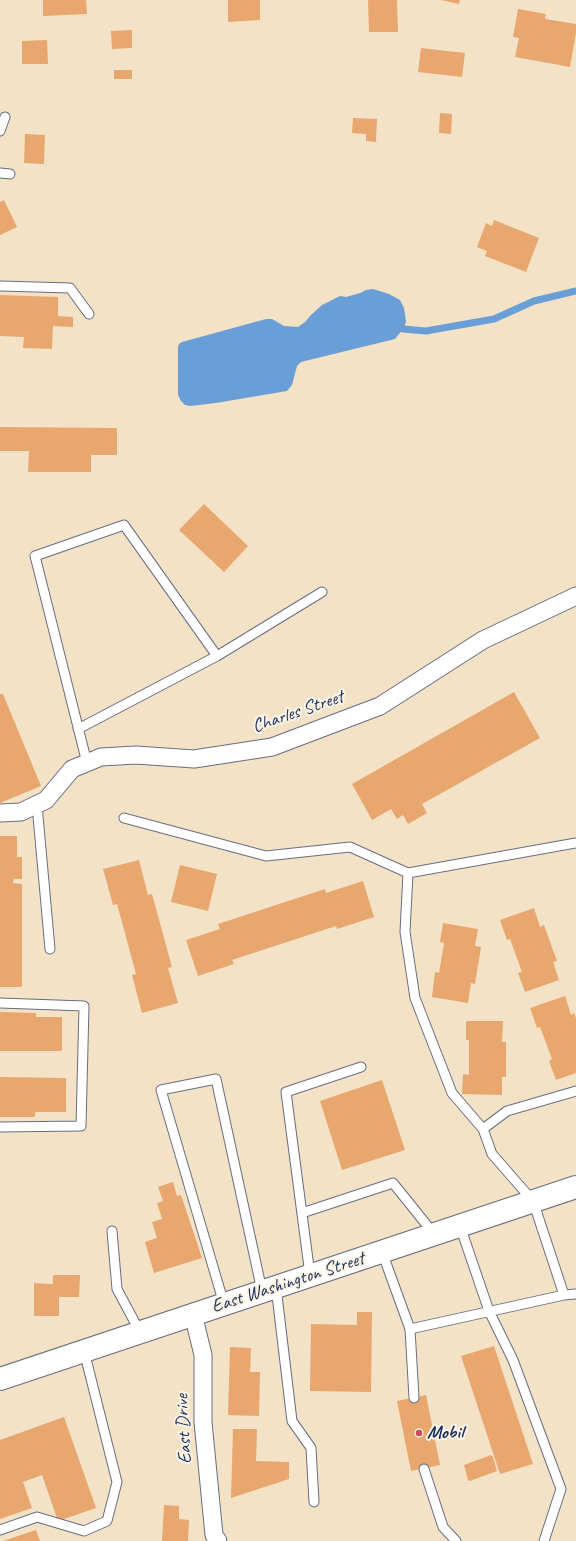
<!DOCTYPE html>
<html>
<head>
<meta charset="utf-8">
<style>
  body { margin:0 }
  canvas { display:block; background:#f3e2c5 }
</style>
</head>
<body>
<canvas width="576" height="1541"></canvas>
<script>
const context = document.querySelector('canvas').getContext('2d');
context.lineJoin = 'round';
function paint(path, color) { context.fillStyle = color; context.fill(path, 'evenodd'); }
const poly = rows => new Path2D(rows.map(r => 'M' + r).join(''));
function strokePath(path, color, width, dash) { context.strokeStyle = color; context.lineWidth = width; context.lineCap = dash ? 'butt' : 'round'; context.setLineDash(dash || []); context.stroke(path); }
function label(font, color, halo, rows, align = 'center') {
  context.font = font + ' Caveat,sans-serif'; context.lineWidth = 4; context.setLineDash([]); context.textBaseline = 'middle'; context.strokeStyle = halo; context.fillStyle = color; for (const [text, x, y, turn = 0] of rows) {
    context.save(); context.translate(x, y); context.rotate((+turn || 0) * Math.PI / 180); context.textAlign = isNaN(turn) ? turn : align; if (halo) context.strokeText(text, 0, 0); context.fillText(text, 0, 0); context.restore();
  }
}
paint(poly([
  [373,289,389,294,400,300,404,308,406,322,403,329,395,339,301,362,297,366,292,385,287,391,216,403,190,406,185,405,181,401,178,395,178,347,179,344,182,342,266,319,272,319,284,326,298,327,305,322,311,315,322,305,340,296,346,297,360,293,366,290]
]), '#699fd6');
strokePath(poly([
  [403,329,426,331,494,319,534,301,576,291]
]), '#699fd6', 7);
paint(poly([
  [43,0,86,0,87,14,43,16],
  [228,0,260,0,260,20,228,22],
  [368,0,397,0,398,32,369,32],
  [441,0,460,0,459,4],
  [518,9,546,14,545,19,576,24,576,33,570,67,515,57,519,38,513,37],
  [132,30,132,48,112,49,111,31],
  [47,40,48,64,22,64,22,41],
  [421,48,465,53,462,77,418,72],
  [114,70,132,70,132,79,114,79],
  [440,113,452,114,451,134,439,133],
  [353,118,377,119,376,142,366,141,366,134,352,133],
  [25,134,45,135,44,164,24,163],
  [4,200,17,227,0,235,0,202],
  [494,220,539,238,526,272,485,256,487,251,477,247,486,223,492,226],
  [0,295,58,297,58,316,73,317,73,327,53,326,52,349,23,348,24,337,0,336],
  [0,427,117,428,117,455,91,455,91,472,28,472,29,451,0,451],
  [204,504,248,546,224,572,179,530],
  [514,692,540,738,422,804,427,813,408,824,403,815,397,819,391,809,372,820,352,784],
  [0,694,3,694,41,786,0,803],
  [0,836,17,836,17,857,22,857,22,879,14,879,13,883,22,884,22,987,0,987],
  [139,860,148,895,152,894,172,967,168,968,178,1003,142,1013,132,975,136,974,117,904,113,905,103,869],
  [180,865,217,874,208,911,171,902],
  [363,881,374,917,337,929,336,926,232,960,234,964,198,976,186,940,220,929,218,924,325,889,326,893],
  [534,908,540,927,544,925,557,961,553,962,559,980,525,992,518,973,522,972,510,939,507,940,500,920],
  [443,923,478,929,475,946,481,947,475,984,471,983,468,1003,432,997,435,972,439,973,444,943,440,942],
  [565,996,571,1015,574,1013,576,1018,576,1073,556,1080,549,1061,552,1059,540,1027,537,1028,530,1008],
  [0,1012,36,1013,36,1017,62,1017,62,1051,0,1051],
  [466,1021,503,1021,502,1042,506,1042,506,1077,502,1077,502,1095,462,1094,463,1074,469,1075,469,1040,466,1040],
  [0,1077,66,1078,66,1112,35,1112,35,1117,0,1117],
  [382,1080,405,1150,342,1170,320,1101],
  [173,1182,177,1196,181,1195,202,1258,154,1273,145,1242,157,1238,152,1222,162,1219,157,1203,163,1201,158,1187],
  [53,1275,80,1275,79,1297,59,1297,59,1316,34,1316,34,1283,53,1284],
  [357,1312,372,1312,371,1392,310,1391,311,1324,357,1325],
  [494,1346,533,1464,500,1474,461,1356],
  [230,1347,251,1348,250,1372,260,1372,259,1416,228,1415],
  [426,1395,440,1465,411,1471,397,1401],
  [64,1417,96,1508,58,1521,42,1475,23,1482,32,1508,0,1519,0,1440],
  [233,1429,257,1429,256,1461,289,1462,289,1479,231,1498],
  [491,1455,493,1457,497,1471,470,1481,468,1480,464,1465],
  [164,1505,179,1506,179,1519,189,1520,188,1541,162,1541],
  [36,1530,40,1541,3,1541]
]), '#e8a76f');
const lane = poly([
  [0,131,5,117],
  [0,173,10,174],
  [0,286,70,288,89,314],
  [217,656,322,592],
  [78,729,217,656,124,525,35,556,87,763],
  [37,805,50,949],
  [124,818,266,856,350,847,408,873,576,843],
  [408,873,405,932,415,998,452,1093,483,1129,492,1154,533,1201,564,1295],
  [0,1003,84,1006,81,1126,0,1127],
  [483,1129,507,1111,576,1091],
  [302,1213,393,1183,434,1234],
  [460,1226,489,1311,513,1360,561,1489,544,1541],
  [112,1231,117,1289,140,1332],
  [382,1252,410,1329,414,1398],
  [310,1275,286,1092,361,1067],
  [276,1287,292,1421,311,1448,314,1502],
  [224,1304,161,1090,216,1079,262,1291],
  [410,1329,564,1295,576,1294],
  [424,1469,443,1527,456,1541],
  [0,1530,37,1517,84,1531,107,1521,117,1482,84,1351]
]);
const street = poly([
  [0,813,21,812,46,800,72,769,101,757,136,755,194,759,272,747,380,706,483,640,576,596],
  [193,1314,203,1355,203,1422,214,1535,218,1541]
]);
const primary = poly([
  [0,1379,576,1187]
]);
strokePath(lane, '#676e82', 11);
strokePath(street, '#676e82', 19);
strokePath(primary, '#676e82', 24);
strokePath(lane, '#fff', 9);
strokePath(street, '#fff', 17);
strokePath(primary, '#fff', 22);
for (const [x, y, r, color] of [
  [419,1433,4,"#d1495b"]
]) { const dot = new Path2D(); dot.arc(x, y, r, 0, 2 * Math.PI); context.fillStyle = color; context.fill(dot); strokePath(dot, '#fcf5e5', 1.5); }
label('19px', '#1b2f5e', '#fcf5e5', [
  ["Charles Street",298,712,-19],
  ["East Washington Street",288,1283,-18],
  ["East Drive",184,1429,-93]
]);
label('bold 19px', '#1b2f5e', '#fcf5e5', [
  ["Mobil",427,1433]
], 'left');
</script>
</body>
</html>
